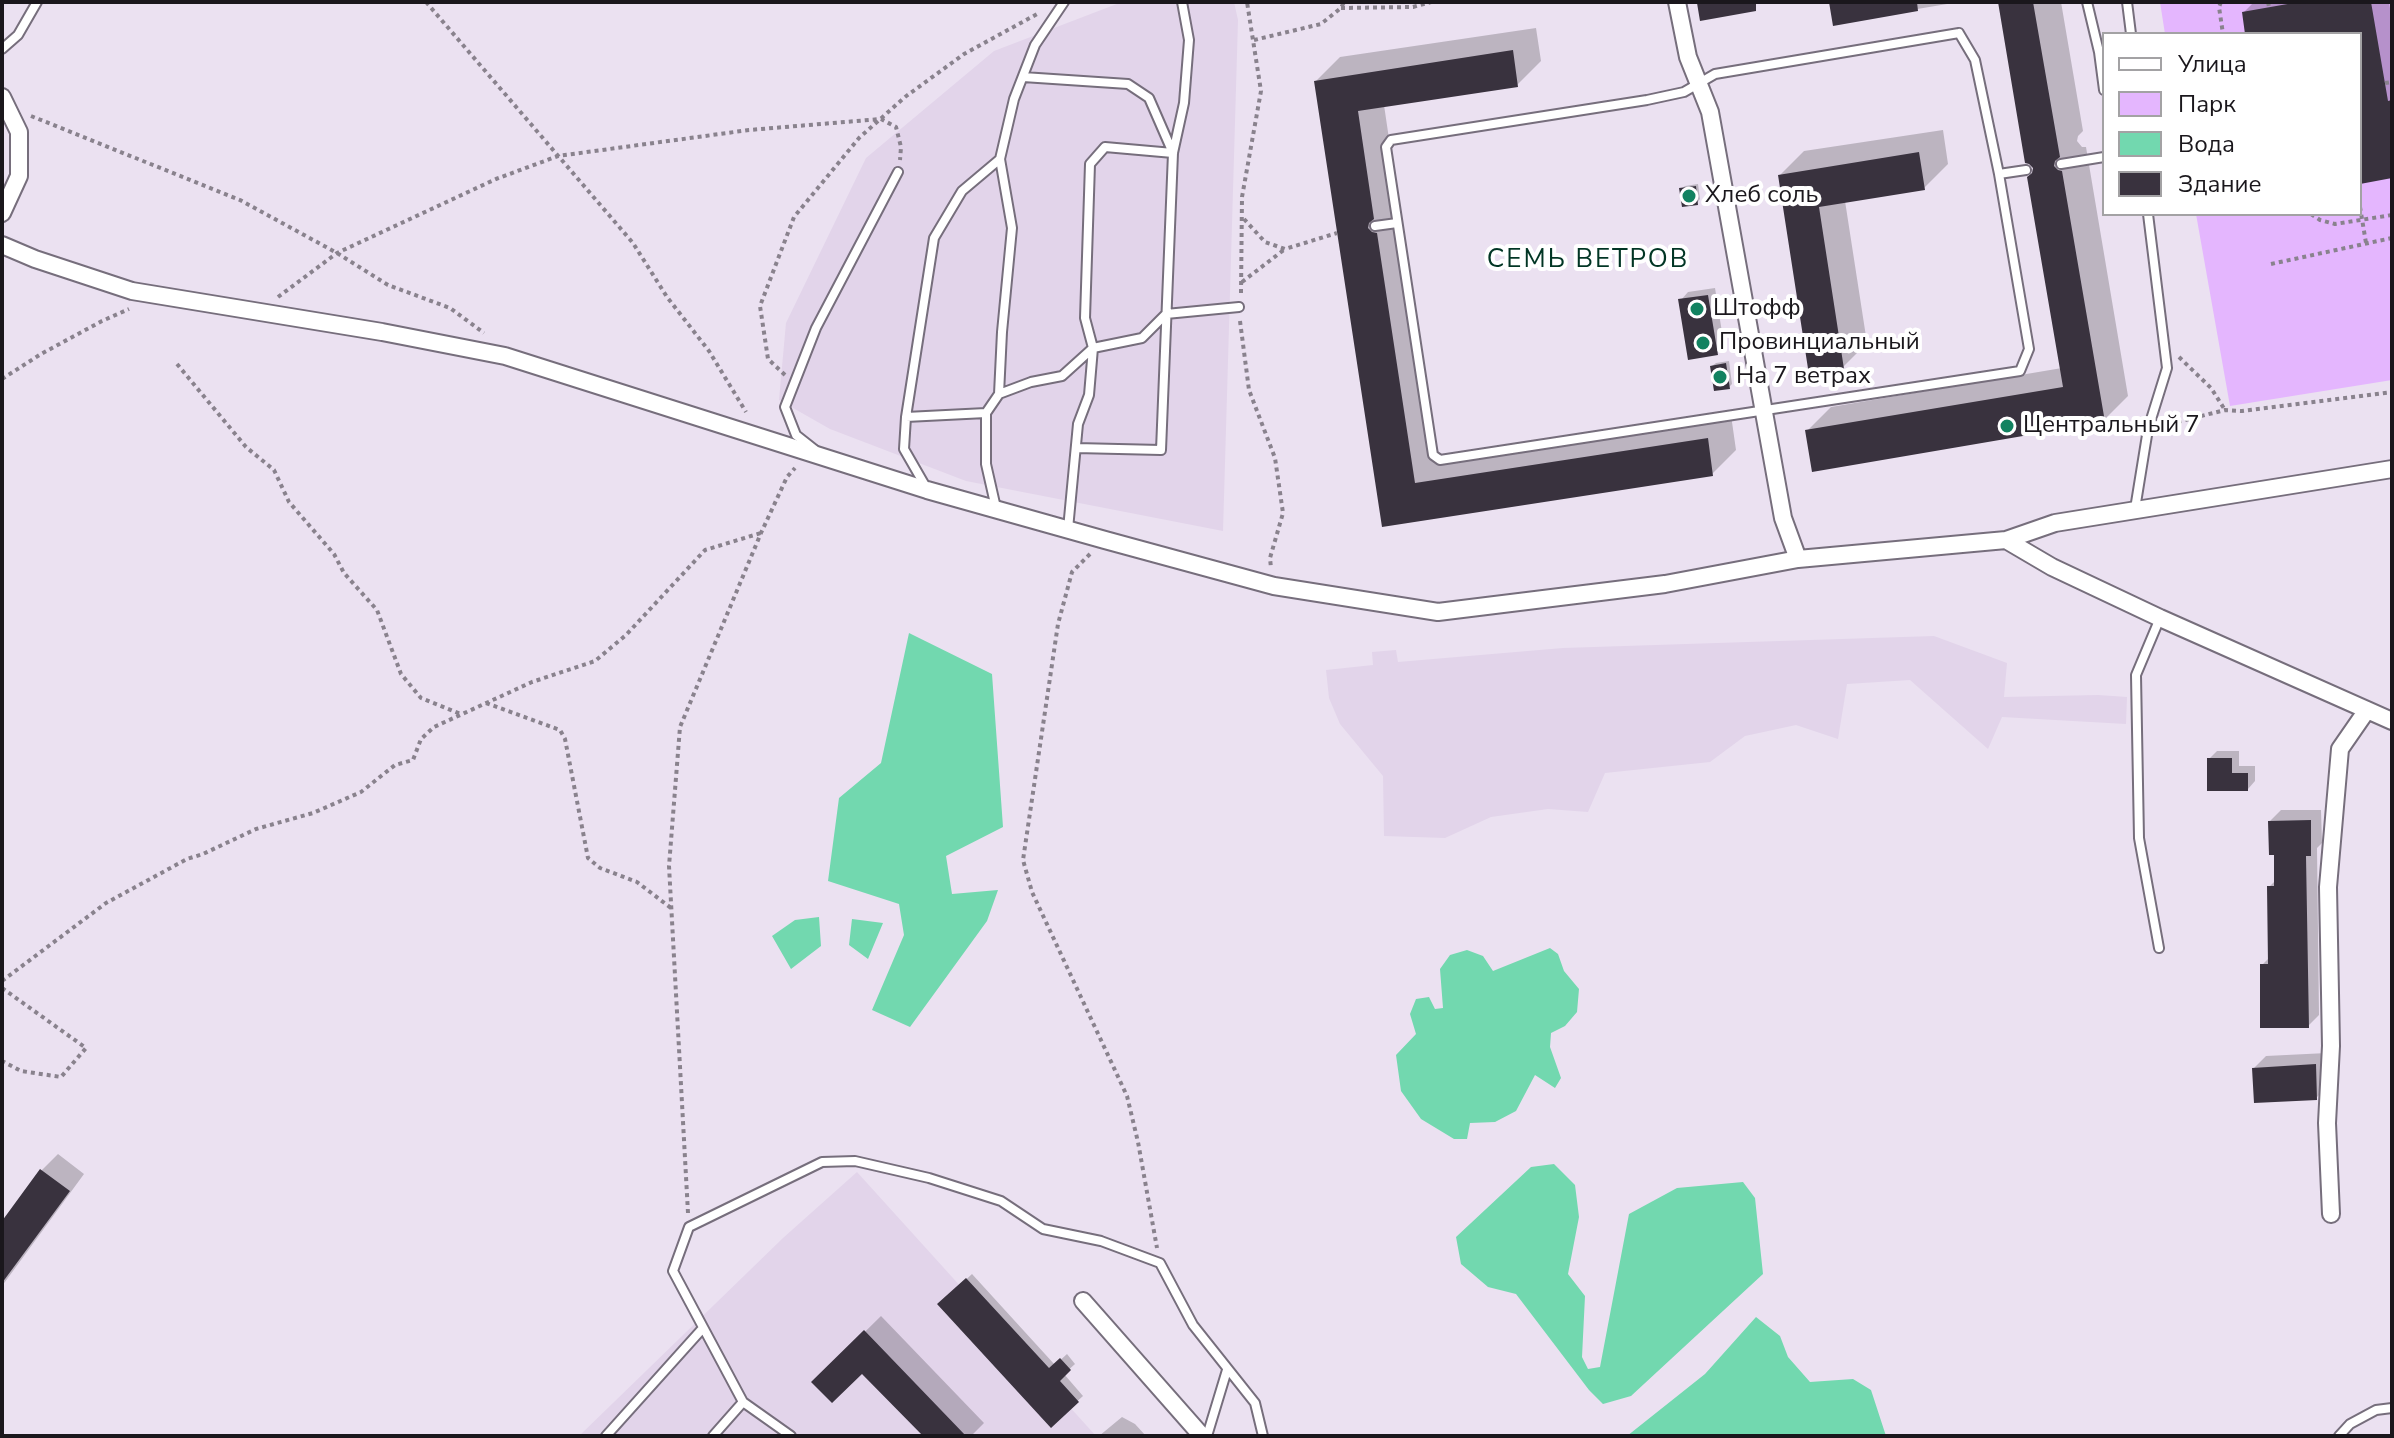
<!DOCTYPE html>
<html>
<head>
<meta charset="utf-8">
<style>
  body { margin:0 }
  #map { position:relative; width:2394px; height:1438px; overflow:hidden; background:#ebe1f1; font-family:"Nunito Sans",sans-serif }
  canvas { display:block }
  .frame { position:absolute; inset:0; border:4px solid #1a171c; pointer-events:none }
  .legend { position:absolute; left:2102px; top:32px; width:260px; height:184px; box-sizing:border-box; background:#fff; border:2px solid #a3a2a4; margin:0; padding:10px 14px; list-style:none; font-size:24px; color:#1a171c }
  .legend li { display:flex; align-items:center; gap:16px; height:40px }
  .legend b { width:40px; border:2px solid #a3a2a4 }
</style>
</head>
<body>
<div id="map">
<canvas width="2394" height="1438"></canvas>
<div class="frame"></div>
<ul class="legend">
<li><b style="height:10px;background:#fff"></b>Улица</li>
<li><b style="height:22px;background:#e4b6fe"></b>Парк</li>
<li><b style="height:22px;background:#72d8af"></b>Вода</li>
<li><b style="height:22px;background:#39323e"></b>Здание</li>
</ul>
</div>
<script>
const context = document.querySelector('canvas').getContext('2d');
context.lineJoin = 'round';
function paint(path, color) { context.fillStyle = color; context.fill(path, 'evenodd'); }
const poly = rows => new Path2D(rows.map(r => 'M' + r).join(''));
function strokePath(path, color, width, dash) { context.strokeStyle = color; context.lineWidth = width; context.lineCap = dash ? 'butt' : 'round'; context.setLineDash(dash || []); context.stroke(path); }
function label(font, color, halo, rows, align = 'center') {
  context.font = font + ' "Nunito Sans",sans-serif'; context.lineWidth = 8; context.setLineDash([]); context.textBaseline = 'middle'; context.strokeStyle = halo; context.fillStyle = color; for (const [text, x, y, turn = 0] of rows) {
    context.save(); context.translate(x, y); context.rotate((+turn || 0) * Math.PI / 180); context.textAlign = isNaN(turn) ? turn : align; if (halo) context.strokeText(text, 0, 0); context.fillText(text, 0, 0); context.restore();
  }
}
paint(poly([
  [1122,2,1234,2,1238,20,1223,531,966,481,830,429,779,400,786,323,866,158,994,51],
  [1934,636,2007,663,2004,697,2098,695,2127,697,2126,724,2002,717,1988,749,1910,680,1847,684,1838,739,1796,725,1745,736,1710,762,1605,773,1588,812,1548,809,1491,817,1445,838,1384,836,1383,776,1340,724,1329,698,1326,670,1373,665,1372,652,1396,650,1398,662,1563,648],
  [857,1172,1096,1436,579,1436,783,1238]
]), '#e2d4ea');
paint(poly([
  [2160,2,2392,2,2392,380,2230,406,2196,214,2360,214,2360,34,2165,34]
]), '#e4b6fe');
paint(poly([
  [909,633,992,674,1003,827,946,856,952,894,998,890,987,921,910,1027,872,1010,904,935,899,904,828,881,839,798,881,763],
  [819,917,821,946,791,969,772,936,795,920],
  [852,919,883,923,868,959,849,945],
  [1550,948,1558,954,1564,971,1579,989,1577,1012,1565,1026,1551,1033,1550,1047,1561,1078,1555,1088,1535,1075,1516,1111,1495,1122,1470,1123,1467,1139,1454,1139,1421,1119,1401,1091,1396,1055,1416,1034,1410,1014,1416,999,1429,997,1435,1009,1443,1008,1440,969,1450,955,1467,950,1483,956,1493,971],
  [1554,1164,1575,1185,1579,1217,1568,1274,1585,1296,1582,1357,1588,1369,1600,1367,1629,1214,1677,1188,1743,1182,1755,1198,1763,1274,1631,1396,1603,1404,1589,1390,1516,1294,1488,1287,1461,1264,1456,1237,1531,1167],
  [1756,1317,1780,1336,1788,1357,1810,1382,1853,1379,1871,1390,1886,1436,1627,1436,1705,1374]
]), '#72d8af');
paint(poly([
  [1831,2,1959,2,1834,23],
  [2000,2,2061,2,2083,131,2078,136,2077,141,2082,147,2086,147,2128,396,2104,420,1807,431,1831,407,2062,368,2034,173],
  [2254,2,2389,2,2392,20,2392,176,2360,182,2360,34,2247,34,2244,12],
  [1536,28,1541,61,1517,85,1384,105,1397,193,1392,199,1396,209,1400,209,1438,460,1731,415,1736,450,1712,474,1384,525,1316,81,1340,57],
  [1943,130,1948,164,1924,188,1845,201,1867,343,1843,367,1780,175,1804,151],
  [1698,184,1700,199,1697,203,1681,189,1685,186],
  [1715,288,1724,345,1717,353,1681,300,1688,292],
  [1729,361,1732,384,1729,387,1712,366,1716,363],
  [2217,751,2239,751,2239,766,2255,766,2255,781,2248,789,2209,759],
  [2281,810,2321,810,2322,843,2317,848,2319,1015,2308,1026,2262,965,2270,957,2269,887,2276,880,2276,853,2270,821],
  [2327,1053,2328,1086,2316,1098,2254,1068,2266,1056],
  [58,1154,84,1174,2,1286,2,1224,42,1170],
  [972,1274,1055,1365,1067,1354,1075,1364,1064,1374,1083,1396,1051,1425,940,1304],
  [881,1316,984,1423,971,1436,926,1436,863,1371,814,1382],
  [1122,1417,1135,1424,1146,1436,1099,1436]
]), '#0003');
paint(poly([
  [1706,2,1756,2,1756,11,1700,21,1697,3],
  [1829,2,1917,2,1918,11,1833,26],
  [1998,2,2033,2,2060,157,2055,161,2054,166,2058,170,2062,171,2105,422,1812,472,1805,430,2063,387,2027,177,2032,173,2033,168,2029,164,2025,163],
  [2299,2,2371,2,2388,101,2392,100,2392,178,2360,184,2360,34,2245,34,2242,12],
  [1513,50,1518,87,1358,111,1374,219,1369,223,1368,228,1372,232,1377,233,1415,483,1708,438,1713,476,1382,527,1314,81],
  [1919,152,1925,190,1819,207,1844,369,1809,375,1778,175],
  [1696,186,1698,205,1682,207,1679,188],
  [1708,295,1718,355,1688,360,1678,299],
  [1726,363,1730,389,1714,391,1710,366],
  [2207,758,2232,758,2232,773,2248,773,2248,791,2207,791],
  [2311,820,2311,856,2306,856,2309,1028,2260,1028,2260,964,2268,964,2267,886,2274,886,2274,855,2269,855,2268,821],
  [2316,1064,2317,1100,2254,1103,2252,1068],
  [40,1169,70,1191,2,1283,2,1221],
  [966,1278,1049,1368,1060,1358,1071,1370,1060,1381,1079,1402,1051,1428,937,1304],
  [864,1330,966,1436,923,1436,862,1374,832,1403,811,1382]
]), '#39323e');
const service = poly([
  [2087,2,2099,52,2104,90],
  [2127,2,2131,34],
  [1959,33,1975,60,1999,174,2029,349,2020,371,1440,460,1433,455,1386,147,1391,140,1647,100,1684,92,1715,74,1959,33],
  [2,49,18,35,37,2],
  [1023,77,1128,84,1149,98,1173,153,1105,147,1090,164,1085,318,1093,348,1089,395,1078,424,1068,529],
  [2061,164,2104,157],
  [1999,174,2026,170],
  [1375,226,1397,223],
  [999,394,1031,382,1062,376,1093,348,1142,338,1166,314,1239,307],
  [906,417,986,413],
  [1076,448,1161,450,1173,153,1184,103,1189,40,1182,2],
  [815,450,796,435,785,407,816,328,898,172],
  [927,489,904,449,906,417,934,238,962,191,1000,159],
  [996,508,986,464,986,413,999,394,1002,332,1012,228,1000,159,1014,99,1035,45,1064,2],
  [2135,509,2148,429,2167,368,2148,214],
  [2159,948,2139,838,2136,675,2160,618],
  [743,1402,791,1436],
  [606,1436,703,1328],
  [713,1436,743,1402,673,1271,689,1227,822,1162,855,1161,929,1178,1001,1201,1043,1229,1101,1241,1160,1263,1193,1325,1255,1403,1263,1436],
  [1207,1436,1227,1370],
  [2339,1436,2350,1424,2376,1410,2392,1408]
]);
const minor = poly([
  [1677,2,1688,57,1710,112,1783,518,1798,559],
  [2,97,19,132,19,176,2,213],
  [2,245,35,259,132,291,382,332,505,356,927,490,1105,540,1274,586,1438,612,1665,584,1798,559,2006,540,2055,523,2392,469],
  [2006,540,2052,567,2160,618,2392,721],
  [2331,1214,2327,1123,2331,1046,2328,887,2340,749,2367,710],
  [1083,1301,1202,1436]
]);
strokePath(service, '#766e7c', 12);
strokePath(minor, '#766e7c', 20);
strokePath(poly([
  [426,2,633,243,667,297,709,351,746,412],
  [2221,2,2219,7,2223,34],
  [2268,2,2269,7],
  [1341,8,1413,7,1431,2],
  [1254,40,1321,24,1341,8,1344,2],
  [2385,83,2392,82],
  [31,116,240,200,337,253,388,285,450,308,484,333],
  [2360,207,2366,243],
  [2311,214,2320,220,2335,224,2392,215],
  [1244,219,1265,242,1285,249,1337,233],
  [2271,264,2392,238],
  [1242,282,1285,249],
  [1241,293,1242,197,1261,91,1247,2],
  [278,297,337,253,496,179,558,156,749,130,881,119,896,127,901,147,900,160],
  [1240,321,1249,390,1275,458,1283,513,1270,558,1271,568],
  [2179,357,2211,388,2225,410],
  [177,364,246,447,274,470,289,502,334,554,344,573,377,610,401,674,421,698,461,714],
  [785,375,768,359,760,306,794,217,859,138,905,97,964,54,1039,13],
  [2,379,41,354,102,321,129,309],
  [2162,426,2225,410,2242,411,2392,392],
  [1090,554,1072,572,1058,624,1023,860,1032,892,1127,1096,1138,1142,1157,1248],
  [486,703,560,730,565,739,588,858,600,868,637,882,671,908],
  [2,981,106,903,187,859,203,854,256,829,313,813,361,792,395,765,413,760,421,739,434,727,532,682,595,661,626,635,705,550,761,533],
  [2,988,86,1048,61,1077,21,1071,2,1061],
  [688,1213,669,866,680,727,761,533,787,477,795,468]
]), '#89828d', 4, [4, 4]);
strokePath(service, '#fff', 8);
strokePath(minor, '#fff', 16);
for (const [x, y, r, color] of [
  [1689,196,8,"#128260"],
  [1697,309,8,"#128260"],
  [1703,343,8,"#128260"],
  [1720,377,8,"#128260"],
  [2007,426,8,"#128260"]
]) { const dot = new Path2D(); dot.arc(x, y, r, 0, 2 * Math.PI); context.fillStyle = color; context.fill(dot); strokePath(dot, '#fff', 3); }
label('24px', '#1a171c', '#fff', [
  ["Хлеб соль",1705,196],
  ["Штофф",1713,309],
  ["Провинциальный",1719,343],
  ["На 7 ветрах",1736,377],
  ["Центральный 7",2023,426]
], 'left');
context.letterSpacing = '2px';
label('26px', '#013524', '#fff', [
  ["СЕМЬ ВЕТРОВ",1588,261]
]);
context.letterSpacing = '0px';
</script>
</body>
</html>
